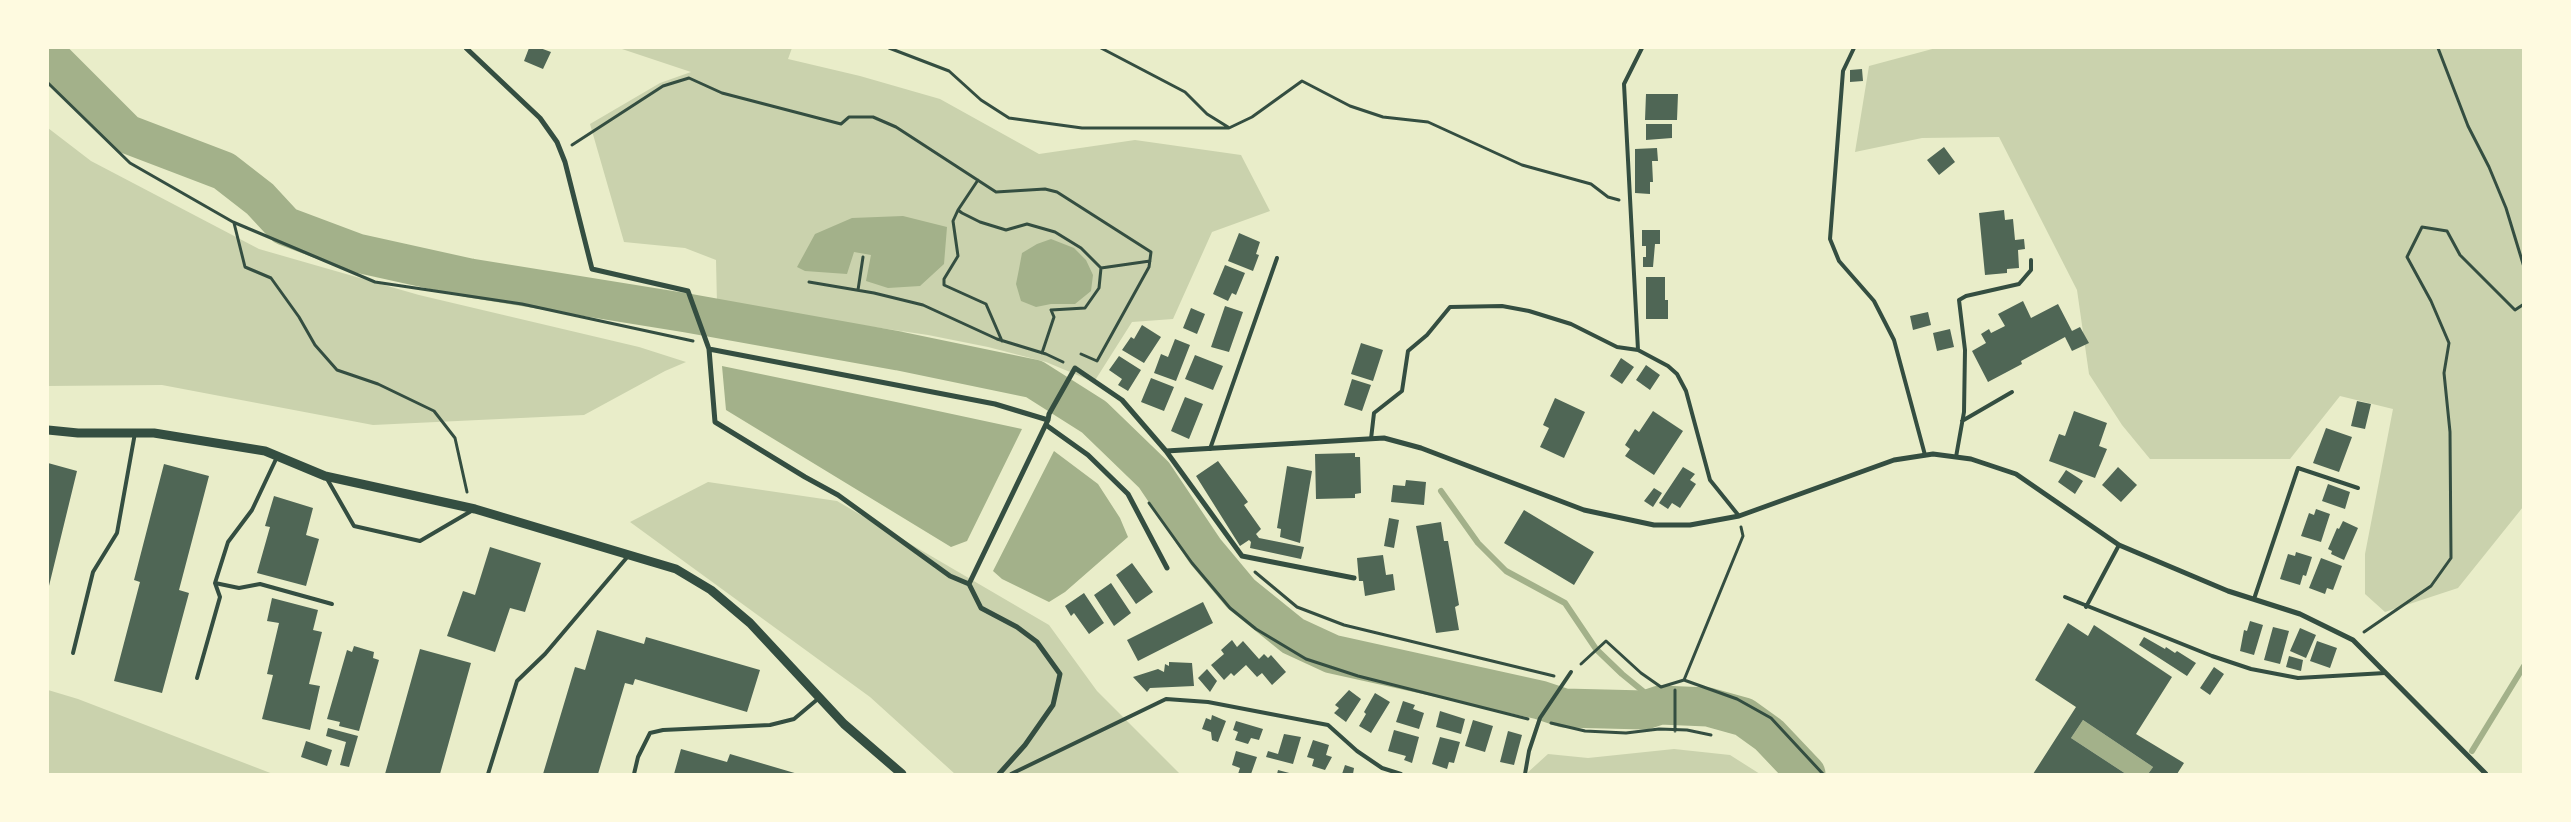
<!DOCTYPE html>
<html>
<head>
<meta charset="utf-8">
<style>
  body { margin:0 }
  #map { position:relative; width:2571px; height:822px; overflow:hidden; background:#e9edc9; font-family:"Fira Sans",sans-serif }
  canvas { display:block }
  .frame { position:absolute; inset:0; border:49px solid #fefae0; pointer-events:none }
</style>
</head>
<body>
<div id="map">
<canvas width="2571" height="822"></canvas>
<div class="frame"></div>
</div>
<script>
const context = document.querySelector('canvas').getContext('2d');
context.lineJoin = 'round';
function paint(path, color) { context.fillStyle = color; context.fill(path, 'evenodd'); }
const poly = rows => new Path2D(rows.map(r => 'M' + r).join(''));
function strokePath(path, color, width, dash) { context.strokeStyle = color; context.lineWidth = width; context.lineCap = dash ? 'butt' : 'round'; context.setLineDash(dash || []); context.stroke(path); }
paint(poly([
  [619,48,792,48,788,59,860,76,940,99,1039,154,1135,140,1241,155,1270,211,1212,232,1173,319,1132,322,1094,382,1046,362,988,347,928,335,717,304,716,260,685,248,624,242,590,124,660,83,691,72],
  [1936,48,2523,48,2523,507,2458,588,2385,612,2365,594,2365,554,2393,409,2340,396,2290,459,2150,459,2122,425,2089,374,2077,290,1999,137,1922,138,1855,152,1869,66],
  [48,128,91,161,259,249,419,295,639,347,686,362,665,371,584,415,373,425,162,385,48,386],
  [708,482,837,501,1049,625,1097,691,1180,774,955,774,870,697,630,522],
  [48,690,78,699,273,774,48,774],
  [1674,749,1730,755,1760,774,1526,774,1548,754,1588,758]
]), '#cad2ad');
paint(poly([
  [903,216,947,227,944,264,920,286,888,288,866,281,871,255,854,252,847,274,805,271,797,267,815,234,852,218],
  [1051,239,1074,248,1086,260,1093,275,1091,291,1075,304,1051,304,1036,307,1021,301,1016,284,1019,269,1022,253,1037,244],
  [722,366,896,402,1022,429,967,541,951,547,726,410],
  [1054,451,1098,484,1120,518,1128,537,1065,592,1049,602,1002,579,993,571],
  [2083,720,2153,767,2148,774,2126,774,2071,738]
]), '#a3b18a');
strokePath(poly([
  [1441,491,1478,543,1506,571,1565,603,1596,649,1622,674,1660,705],
  [2472,751,2524,666]
]), '#a3b18a', 6);
strokePath(poly([
  [48,55,127,134,224,171,260,199,285,226,357,253,470,278,687,313,899,351,1034,379,1094,417,1154,475,1205,551,1241,594,1293,636,1332,654,1540,700,1564,708,1645,710,1660,705,1708,707,1744,717,1769,735,1806,774]
]), '#a3b18a', 39);
paint(poly([
  [529,48,540,48,551,52,543,69,524,61],
  [1862,69,1863,81,1850,82,1850,70],
  [1646,94,1678,94,1677,120,1645,120],
  [1646,124,1672,124,1672,138,1646,140],
  [1944,147,1955,162,1939,175,1927,160],
  [1657,148,1658,161,1652,161,1653,182,1650,182,1650,194,1635,193,1635,149],
  [2004,210,2005,220,2013,219,2015,240,2024,239,2025,249,2018,250,2019,268,2007,269,2007,273,1985,275,1979,213],
  [1642,230,1660,230,1660,244,1655,244,1653,267,1643,267,1643,257,1646,257,1646,246,1642,246],
  [1239,233,1260,242,1256,254,1259,255,1253,271,1228,261],
  [1225,265,1245,273,1236,295,1232,293,1228,301,1213,294],
  [1646,277,1665,277,1665,300,1668,300,1668,319,1646,319],
  [2023,301,2031,318,2058,304,2072,331,2080,327,2089,343,2072,351,2065,337,2021,361,2022,364,1988,382,1972,351,1986,343,1981,334,1989,329,1991,333,2005,326,1998,314],
  [1225,306,1243,312,1229,352,1211,347],
  [1191,308,1205,314,1197,334,1183,328],
  [1928,312,1931,325,1913,330,1910,316],
  [1142,325,1161,337,1144,363,1122,350,1131,337,1134,339],
  [1950,329,1954,347,1937,351,1933,333],
  [1175,339,1190,345,1176,381,1154,373,1161,354,1168,357],
  [1361,343,1383,350,1373,381,1351,374],
  [1195,355,1223,366,1213,390,1185,379],
  [1119,356,1141,370,1128,391,1118,385,1122,379,1109,370],
  [1621,358,1634,367,1622,384,1610,376],
  [1646,365,1660,375,1650,390,1636,380],
  [1151,378,1174,387,1164,411,1141,402],
  [1352,379,1371,385,1362,411,1344,405],
  [1185,397,1203,404,1189,439,1171,431],
  [1555,398,1585,412,1564,458,1540,447,1549,428,1543,425],
  [2357,401,2371,404,2365,429,2351,426],
  [1653,411,1683,431,1654,475,1625,456,1630,449,1625,445,1635,429,1639,432],
  [2074,411,2107,423,2099,446,2107,449,2095,478,2049,461,2059,434,2065,436],
  [2326,428,2352,437,2339,472,2313,463],
  [1355,453,1355,457,1360,457,1361,493,1355,494,1355,498,1316,499,1315,454],
  [1218,461,1248,502,1244,505,1261,529,1256,534,1259,538,1304,547,1301,559,1250,548,1251,542,1249,540,1240,546,1196,476],
  [48,463,77,471,48,590],
  [164,464,209,476,179,590,189,593,162,693,114,681,140,582,134,580],
  [1287,466,1312,471,1300,543,1280,537,1281,529,1277,528],
  [1683,467,1695,474,1690,480,1696,484,1680,508,1672,503,1668,509,1659,503],
  [2118,467,2137,485,2121,502,2102,485],
  [2066,470,2083,481,2075,494,2058,482],
  [1406,480,1426,482,1424,505,1391,502,1393,485,1405,486],
  [2328,484,2350,492,2345,509,2322,501],
  [1654,488,1662,493,1653,507,1644,501],
  [274,496,313,508,306,535,319,539,306,586,257,573,270,527,265,526],
  [2316,509,2330,514,2321,542,2301,536,2309,513,2314,515],
  [1524,510,1594,552,1574,585,1504,543],
  [1389,518,1399,520,1394,548,1384,546],
  [2343,521,2358,528,2344,560,2331,554,2332,551,2328,549,2337,528,2339,529],
  [1441,522,1444,541,1448,541,1459,605,1455,607,1459,630,1436,633,1416,526],
  [490,547,541,563,525,612,510,608,495,652,447,636,463,591,475,595],
  [2296,552,2312,557,2306,576,2303,575,2300,585,2280,579,2288,554,2295,556],
  [1383,555,1386,575,1393,574,1395,590,1365,596,1363,581,1359,581,1357,558],
  [2321,558,2342,566,2333,590,2327,588,2325,594,2309,588],
  [1132,563,1153,592,1136,604,1116,575],
  [1111,583,1131,613,1114,626,1094,595],
  [1084,593,1104,623,1089,634,1074,613,1071,616,1065,606],
  [272,598,318,610,313,630,322,632,309,684,320,686,310,730,262,719,273,675,267,674,279,623,267,621],
  [1203,602,1213,623,1138,661,1127,640],
  [2250,621,2263,625,2254,655,2240,651,2244,630,2247,631],
  [2068,623,2088,636,2094,625,2172,677,2136,734,2184,763,2177,774,2148,774,2153,767,2083,720,2071,738,2126,774,2033,774,2076,707,2035,680],
  [2273,627,2289,631,2280,664,2264,660],
  [2300,628,2316,635,2306,658,2290,651],
  [597,630,644,644,646,637,760,670,747,712,635,679,633,685,625,683,598,774,543,774,575,667,585,670],
  [2144,637,2165,649,2166,647,2175,653,2177,651,2196,663,2187,676,2139,645],
  [1232,640,1237,647,1243,641,1259,659,1264,654,1268,658,1271,655,1286,672,1272,685,1262,673,1257,677,1246,665,1234,676,1231,673,1224,680,1211,665,1224,654,1221,650],
  [2317,641,2337,648,2330,668,2310,661],
  [354,646,374,652,373,658,379,660,359,731,339,726,340,722,327,719,347,650,352,652],
  [420,649,471,663,440,774,385,774],
  [2289,656,2303,660,2301,671,2286,667],
  [1169,662,1192,663,1194,686,1150,688,1147,692,1133,677,1158,669,1164,672,1165,664,1169,666],
  [2214,667,2224,674,2210,695,2200,688],
  [1207,669,1217,681,1210,692,1198,678],
  [1349,690,1361,699,1346,722,1334,713,1339,708,1335,705],
  [1375,693,1390,702,1371,733,1359,726,1366,714,1364,712],
  [1403,701,1415,705,1413,709,1424,713,1419,729,1396,722],
  [1440,711,1465,719,1461,734,1436,727],
  [1212,715,1226,721,1218,742,1212,740,1211,732,1202,729,1206,718,1211,720],
  [1473,720,1493,726,1485,752,1465,746],
  [1236,721,1263,729,1259,740,1251,738,1248,744,1235,740,1238,732,1233,730],
  [328,728,358,736,349,767,340,765,346,742,326,736],
  [1394,730,1419,737,1412,763,1404,760,1406,756,1388,751],
  [1508,731,1522,735,1514,765,1500,762],
  [1284,734,1301,737,1293,764,1266,757,1268,751,1278,754],
  [1440,737,1460,742,1454,763,1449,762,1447,769,1432,764],
  [1313,740,1329,745,1326,755,1332,757,1325,770,1312,766,1314,759,1307,757],
  [306,741,332,750,327,766,301,757],
  [681,749,727,762,730,754,798,774,674,774],
  [1236,751,1257,757,1251,774,1238,774,1240,768,1232,765],
  [1345,765,1354,768,1353,774,1342,774],
  [1278,770,1293,774,1277,774]
]), '#4f6655');
strokePath(poly([
  [889,48,949,71,981,100,1009,118,1082,128,1229,128,1252,117,1302,81,1350,106,1383,117,1428,122,1522,165,1591,184,1608,197,1619,200],
  [1101,48,1185,92,1207,114,1228,127],
  [2438,48,2468,126,2489,167,2506,208,2524,267],
  [48,83,130,163,233,222,375,282,522,304,693,341],
  [572,145,663,86,689,78,722,93,841,124,849,117,873,117,896,127,996,192,1045,189,1057,192,1151,252,1149,267,1097,361,1081,354],
  [978,180,958,210,962,213,980,222,1006,230,1027,224,1055,232,1081,248,1101,268],
  [958,210,953,221,958,256,944,279,944,285,986,304,1002,341],
  [234,223,245,267,271,278,299,317,315,345,337,370,378,384,434,411,455,438,467,492],
  [809,282,874,293,923,305,997,339,1046,354,1063,362],
  [858,290,863,257],
  [1042,353,1054,317,1051,310,1085,308,1099,288,1101,268,1150,261],
  [1149,503,1192,563,1230,608,1256,629,1306,659,1358,676,1528,719],
  [1255,572,1297,607,1344,625,1554,676],
  [2364,632,2431,586,2451,558,2450,432,2444,373,2449,343,2431,301,2407,257,2422,227,2447,231,2460,255,2515,310,2524,304],
  [1581,664,1606,641,1641,673,1661,687,1684,680,1737,699,1771,718,1823,774],
  [1684,680,1743,536,1741,527],
  [1675,690,1675,731],
  [1551,723,1585,731,1626,733,1659,729,1687,730,1711,735]
]), '#344e41', 3);
strokePath(poly([
  [1854,48,1843,71,1830,239,1839,261,1874,301,1894,340,1925,455],
  [1638,350,1624,84,1642,48],
  [1962,421,2012,392],
  [1371,439,1374,413,1402,391,1408,351,1427,335,1450,307,1502,306,1529,311,1571,324,1617,347,1638,350,1668,366,1677,374,1686,391,1710,480,1739,516],
  [1210,449,1277,258],
  [1956,457,1964,412,1965,350,1959,300,1966,296,2019,284,2031,270,2031,260],
  [326,477,354,526,420,541,473,510],
  [215,583,239,588,260,584,332,604],
  [2065,597,2212,656,2251,669,2298,678,2385,673],
  [2254,599,2298,468,2358,488],
  [2086,607,2119,545],
  [73,653,93,572,117,533,135,433],
  [197,678,220,597,215,583,228,542,252,510,277,457],
  [488,774,517,681,545,654,629,555],
  [634,774,638,757,650,733,663,730,770,725,794,719,819,698],
  [1011,774,1166,699,1208,702,1328,725,1357,751,1382,768,1401,774],
  [1525,774,1529,751,1540,718,1571,672]
]), '#344e41', 4);
strokePath(poly([
  [466,48,540,118,557,142,565,162,592,269,688,291,709,349,715,422,805,477,838,495,950,576,969,584],
  [709,349,995,404,1048,420,1049,414,1075,368,1122,400,1166,451,1384,438,1421,448,1584,510,1654,525,1690,525,1739,516,1894,460,1933,454,1971,459,2016,474,2119,545,2228,591,2300,614,2353,640,2486,774],
  [1046,425,1088,455,1128,494,1167,568],
  [1166,451,1242,556,1354,578],
  [999,774,1025,745,1053,705,1060,674,1037,642,1017,627,981,608,969,584,1048,420]
]), '#344e41', 5);
strokePath(poly([
  [48,430,78,433,154,433,265,451,325,476,475,509,676,569,711,590,750,623,844,724,902,774]
]), '#344e41', 9);
</script>
</body>
</html>
